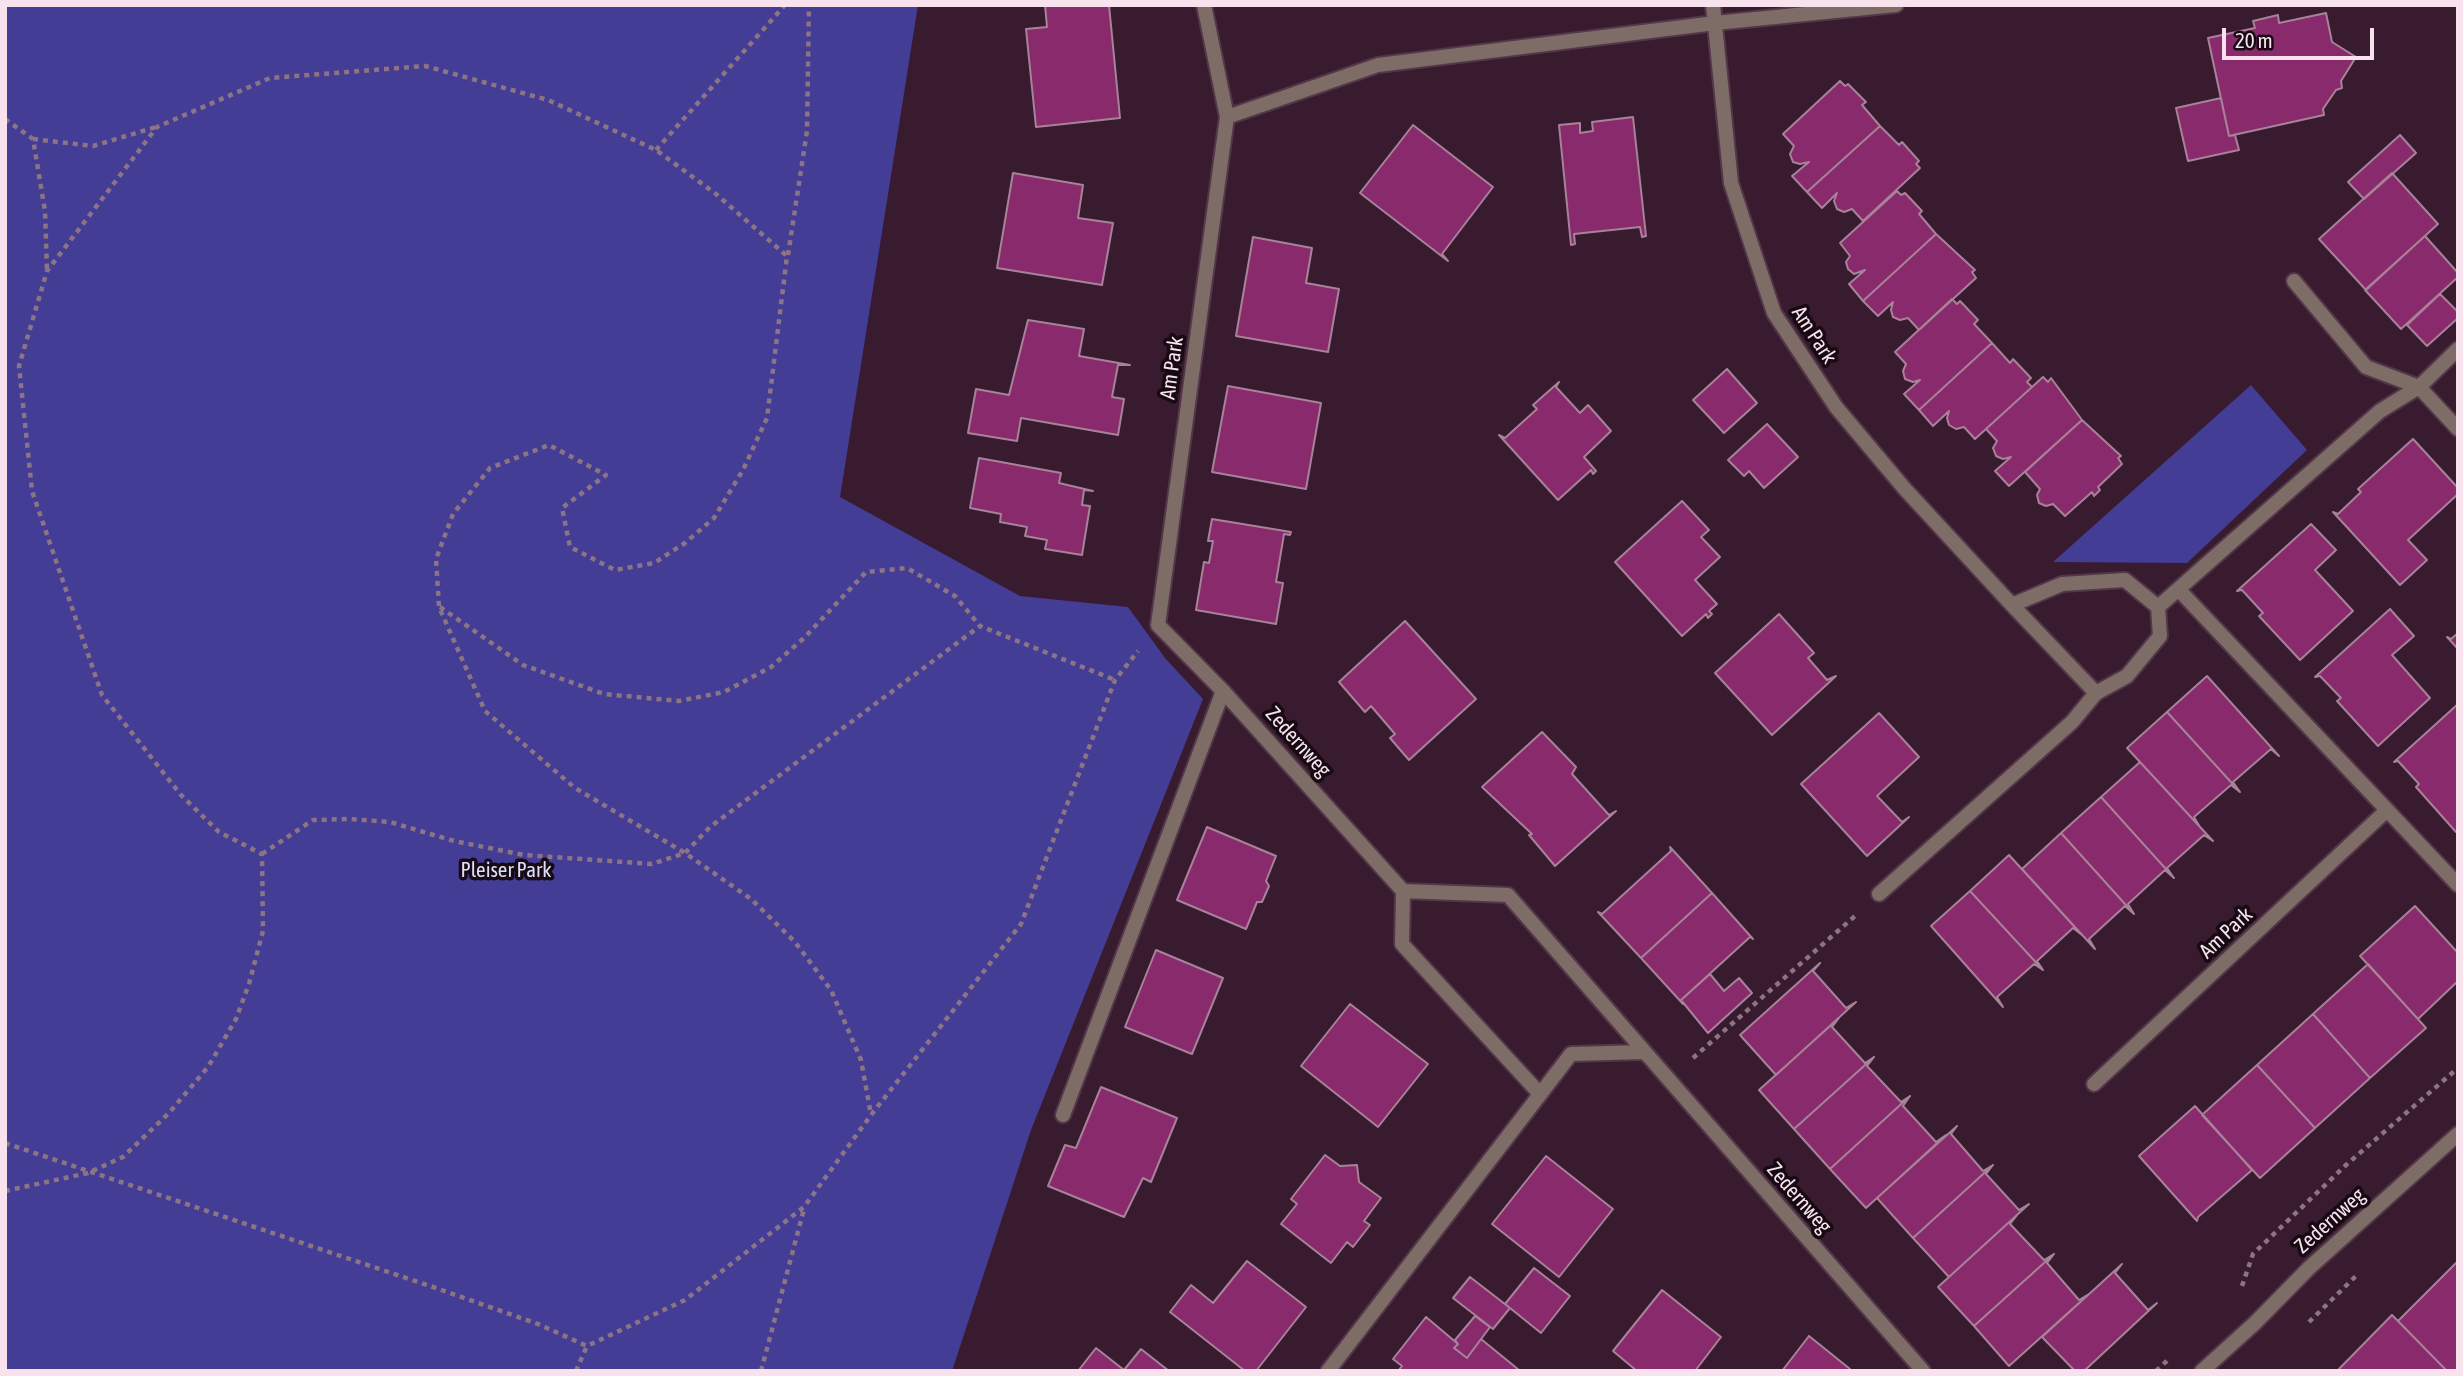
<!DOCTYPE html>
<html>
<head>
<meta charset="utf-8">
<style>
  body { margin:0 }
  #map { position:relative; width:2463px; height:1376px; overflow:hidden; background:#381b2e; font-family:"Asap Condensed",sans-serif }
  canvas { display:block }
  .frame { position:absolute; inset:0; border:7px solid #f7e2ee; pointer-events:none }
  .scale { position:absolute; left:2222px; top:28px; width:152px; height:32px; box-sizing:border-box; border:4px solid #f7e2ee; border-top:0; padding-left:9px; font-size:21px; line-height:24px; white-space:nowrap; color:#f7e2ee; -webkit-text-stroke:5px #170a13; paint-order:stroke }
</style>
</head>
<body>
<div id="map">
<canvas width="2463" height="1376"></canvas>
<div class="frame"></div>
<div class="scale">20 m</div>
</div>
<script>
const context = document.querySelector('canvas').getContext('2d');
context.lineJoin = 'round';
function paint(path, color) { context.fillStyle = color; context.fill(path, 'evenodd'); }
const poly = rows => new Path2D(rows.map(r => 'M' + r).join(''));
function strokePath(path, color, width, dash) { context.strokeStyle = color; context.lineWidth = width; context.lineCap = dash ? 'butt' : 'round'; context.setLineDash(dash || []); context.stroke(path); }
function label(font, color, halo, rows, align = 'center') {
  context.font = font + ' "Asap Condensed",sans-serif'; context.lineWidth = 7; context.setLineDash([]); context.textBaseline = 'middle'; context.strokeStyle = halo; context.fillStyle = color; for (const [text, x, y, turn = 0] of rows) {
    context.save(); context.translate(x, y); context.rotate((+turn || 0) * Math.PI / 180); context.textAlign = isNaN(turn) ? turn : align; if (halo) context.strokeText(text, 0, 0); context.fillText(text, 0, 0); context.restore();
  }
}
paint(poly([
  [5,5,918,5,840,497,1020,596,1128,607,1165,658,1203,699,1031,1130,952,1371,5,1371],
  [2251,385,2307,450,2187,563,2053,562]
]), '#433d95');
const building = poly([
  [1045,5,1109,5,1120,118,1036,127,1026,29,1047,27,1045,5],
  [2326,13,2332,42,2356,57,2341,81,2342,88,2336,90,2323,109,2324,115,2229,136,2208,38,2255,28,2253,21,2278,15,2279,23,2326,13],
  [1840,81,1845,86,1848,84,1866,102,1862,105,1880,126,1807,192,1792,176,1809,162,1800,164,1793,162,1790,154,1794,146,1783,134,1840,81],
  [2221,98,2229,136,2235,135,2239,150,2188,161,2176,108,2221,98],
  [1633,117,1646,236,1642,237,1640,227,1574,234,1575,244,1571,245,1559,125,1580,123,1580,133,1593,131,1592,122,1633,117],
  [1413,125,1493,187,1442,254,1448,261,1360,193,1413,125],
  [1880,126,1899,145,1902,142,1919,161,1916,164,1920,168,1863,221,1852,209,1844,212,1837,209,1834,201,1837,193,1822,208,1807,192,1880,126],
  [2400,135,2416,153,2364,199,2348,182,2400,135],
  [1013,173,1083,185,1078,218,1113,223,1102,285,997,268,1013,173],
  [2392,173,2438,224,2366,290,2319,239,2392,173],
  [1897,191,1901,195,1905,193,1922,211,1919,214,1936,234,1863,301,1849,284,1865,270,1854,274,1848,269,1846,262,1850,256,1840,243,1897,191],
  [1936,234,1975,270,1972,272,1976,278,1919,330,1908,318,1900,320,1893,317,1891,310,1893,302,1878,316,1863,301,1936,234],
  [2425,236,2458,273,2458,277,2401,329,2365,290,2425,236],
  [1253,237,1312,248,1306,283,1339,289,1328,352,1236,336,1253,237],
  [2440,294,2458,312,2458,318,2427,346,2407,325,2440,294],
  [1952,299,1957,304,1960,301,1978,320,1974,324,1992,343,1919,410,1904,394,1920,380,1913,382,1905,379,1903,371,1906,364,1895,352,1952,299],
  [1028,320,1084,329,1079,356,1130,365,1118,365,1112,397,1124,399,1118,435,1021,418,1017,441,968,433,976,389,1009,395,1028,320],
  [1992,343,2010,363,2013,359,2031,378,2027,382,2032,387,1975,439,1964,427,1956,429,1949,425,1947,418,1949,411,1933,426,1919,410,1992,343],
  [1727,369,1757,403,1724,433,1693,400,1727,369],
  [2043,377,2048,382,2051,378,2082,420,2009,486,1995,471,2011,457,2003,459,1996,456,1993,448,1997,441,1986,429,2043,377],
  [1559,382,1556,387,1580,413,1588,405,1611,431,1584,457,1596,471,1593,474,1591,470,1558,500,1499,435,1505,438,1537,409,1533,405,1559,382],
  [1228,386,1321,403,1306,489,1212,472,1228,386],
  [2082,420,2121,456,2118,458,2122,464,2098,487,2100,490,2094,496,2092,492,2065,516,2053,504,2046,506,2039,503,2037,495,2040,489,2025,472,2082,420],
  [1767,424,1798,457,1764,488,1749,471,1744,476,1728,460,1767,424],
  [2413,439,2458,488,2458,494,2408,540,2427,560,2400,585,2333,512,2338,514,2361,492,2358,489,2413,439],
  [979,458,1061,473,1059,483,1093,491,1084,490,1082,505,1090,506,1082,555,1045,549,1047,540,1025,536,1027,527,1000,522,1001,514,970,508,979,458],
  [1682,501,1709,530,1701,537,1720,557,1695,580,1717,604,1709,611,1712,614,1708,618,1706,614,1682,636,1615,562,1682,501],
  [1212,519,1291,532,1290,535,1284,534,1276,582,1283,583,1276,624,1196,610,1204,562,1209,563,1213,541,1208,541,1212,519],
  [2311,524,2336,550,2315,570,2353,611,2300,660,2259,616,2263,613,2242,590,2237,591,2311,524],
  [2390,609,2414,636,2392,655,2430,698,2378,746,2337,701,2341,698,2320,676,2315,677,2390,609],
  [1779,614,1814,653,1808,658,1827,680,1836,676,1772,735,1715,673,1779,614],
  [1405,621,1476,699,1409,760,1390,738,1395,734,1371,706,1365,712,1339,682,1405,621],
  [2458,633,2458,649,2447,637,2451,639,2458,633],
  [2207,676,2279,756,2271,749,2233,782,2240,792,2167,712,2207,676],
  [2458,704,2458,830,2456,832,2416,787,2419,784,2398,761,2394,762,2458,704],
  [2167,712,2240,792,2231,785,2194,817,2200,827,2127,748,2167,712],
  [1879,713,1919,757,1877,796,1902,822,1909,817,1867,856,1801,784,1879,713],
  [1542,732,1576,767,1572,774,1609,815,1616,811,1555,866,1529,835,1532,834,1482,787,1542,732],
  [2140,762,2213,841,2204,835,2167,868,2174,878,2101,797,2140,762],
  [2101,797,2174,878,2165,870,2128,904,2134,914,2061,833,2101,797],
  [1207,827,1276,856,1266,881,1269,886,1262,902,1257,902,1246,929,1177,900,1207,827],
  [2061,833,2134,914,2125,906,2089,939,2095,949,2022,869,2061,833],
  [1670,847,1712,893,1641,958,1598,912,1602,914,1671,851,1670,847],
  [2009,855,2082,935,2073,928,2037,961,2043,970,1970,891,2009,855],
  [1970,891,2043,970,2034,964,1997,997,2003,1007,1931,926,1970,891],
  [1712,893,1753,939,1750,937,1681,1000,1683,1004,1641,958,1712,893],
  [2415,906,2458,953,2458,981,2418,1019,2360,956,2415,906],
  [1156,950,1223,978,1192,1054,1125,1027,1156,950],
  [1820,963,1813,971,1846,1008,1856,1002,1776,1075,1740,1035,1820,963],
  [2368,964,2426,1028,2370,1078,2313,1014,2368,964],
  [1710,974,1724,991,1739,978,1752,993,1708,1033,1681,1000,1710,974],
  [1350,1004,1428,1064,1378,1127,1301,1066,1350,1004],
  [2313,1014,2370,1078,2315,1128,2257,1065,2313,1014],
  [1839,1018,1832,1027,1865,1063,1874,1057,1794,1129,1759,1090,1839,1018],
  [1874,1057,1867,1066,1901,1102,1910,1096,1830,1169,1794,1129,1874,1057],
  [2257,1065,2315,1128,2260,1178,2202,1115,2257,1065],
  [1101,1087,1177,1118,1151,1182,1143,1178,1124,1217,1048,1186,1065,1145,1076,1148,1101,1087],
  [1910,1096,1903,1106,1936,1142,1946,1135,1866,1208,1830,1169,1910,1096],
  [2195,1106,2252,1170,2198,1217,2197,1221,2139,1156,2195,1106],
  [1957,1126,1951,1134,1983,1171,1993,1165,1913,1238,1877,1198,1957,1126],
  [1325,1155,1340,1166,1357,1165,1359,1182,1381,1198,1364,1221,1370,1225,1353,1247,1347,1242,1331,1263,1281,1224,1297,1204,1291,1199,1325,1155],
  [1546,1156,1613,1209,1559,1277,1492,1224,1546,1156],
  [1993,1165,1986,1174,2019,1210,2029,1204,1949,1277,1913,1238,1993,1165],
  [2018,1214,2010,1224,2044,1260,2054,1254,1974,1326,1938,1287,2018,1214],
  [2054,1254,2047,1263,2079,1300,2089,1294,2009,1366,1974,1326,2054,1254],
  [1247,1261,1306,1307,1256,1371,1245,1371,1170,1312,1191,1285,1213,1303,1247,1261],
  [2458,1261,2458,1371,2447,1371,2398,1321,2458,1261],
  [2122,1264,2115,1273,2148,1310,2157,1303,2084,1371,2075,1371,2042,1337,2122,1264],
  [1534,1268,1570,1296,1541,1333,1505,1304,1534,1268],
  [1470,1277,1510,1308,1493,1329,1453,1298,1470,1277],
  [1662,1290,1721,1337,1695,1371,1637,1371,1613,1351,1662,1290],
  [2392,1315,2447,1371,2337,1371,2392,1315],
  [1475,1316,1490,1327,1467,1358,1454,1348,1458,1344,1455,1340,1475,1316],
  [1426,1317,1458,1344,1454,1348,1467,1358,1481,1339,1519,1370,1398,1371,1402,1366,1393,1359,1426,1317],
  [1809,1336,1850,1369,1849,1371,1782,1371,1809,1336],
  [1096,1348,1124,1370,1141,1349,1169,1371,1078,1371,1096,1348]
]);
paint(building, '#882a6c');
strokePath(building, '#a78298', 2);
const lane = poly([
  [2294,281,2366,367,2419,387,2458,429],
  [2179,590,2458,885],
  [2158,607,2380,411,2419,387,2458,349],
  [1879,894,2072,722,2096,693],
  [2094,1084,2386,811],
  [1063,1115,1223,691]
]);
const street = poly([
  [1204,5,1227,117,1158,625,1223,691,1403,891,1402,944,1540,1094],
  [1713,5,1731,183,1774,313,1836,407,1904,488,2012,605,2096,693,2127,676,2160,636,2158,607,2125,580,2062,584,2012,605],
  [1227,117,1378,65,1715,23,1896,5],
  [1403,891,1508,895,1923,1371],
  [1328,1371,1571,1054,1644,1052],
  [2202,1371,2255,1323,2309,1268,2458,1134]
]);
strokePath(lane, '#533749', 18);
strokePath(street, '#533749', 18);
strokePath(poly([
  [5,119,33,139,45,211,47,270],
  [33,139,93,146,156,127],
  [656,150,785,5],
  [788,255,807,131,809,5],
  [440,607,523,665,604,694,679,701,724,692,771,667,804,638,866,572,907,568,955,596,980,626],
  [262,854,313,820,350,819,390,822,454,841,524,855,652,864,685,853,710,827,980,626,1115,680],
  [1693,1058,1855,916],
  [5,1143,433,1287,538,1324,587,1346,685,1300,804,1207,871,1115,1021,924,1115,680,1138,651],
  [5,1191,88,1173,123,1157,169,1113,208,1067,236,1019,249,984,263,931,262,854,219,832,181,795,102,695,32,491,19,366,47,271,157,127,270,78,425,66,548,100,656,150,716,194,787,256,767,418,743,470,714,518,685,543,654,563,615,570,570,547,562,508,606,475,549,445,490,468,453,514,436,559,439,607,485,711,575,788,685,853,751,899,795,942,831,990,861,1060,871,1115],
  [2242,1286,2253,1254,2346,1165,2458,1068],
  [2309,1322,2358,1274],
  [576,1371,587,1346],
  [761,1371,804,1209],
  [2156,1371,2170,1358]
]), '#8d7484', 4.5, [5, 5]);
strokePath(lane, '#7e6d66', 14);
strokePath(street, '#7e6d66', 14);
label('21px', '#f7e2ee', '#170a13', [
  ["Am Park",1814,335,57],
  ["Am Park",1172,368,-82],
  ["Zedernweg",1298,742,48],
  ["Am Park",2226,933,-43],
  ["Zedernweg",1799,1198,49],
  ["Zedernweg",2330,1221,-42]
]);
label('21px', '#dee0fa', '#170a13', [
  ["Pleiser Park",506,870]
]);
</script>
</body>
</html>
